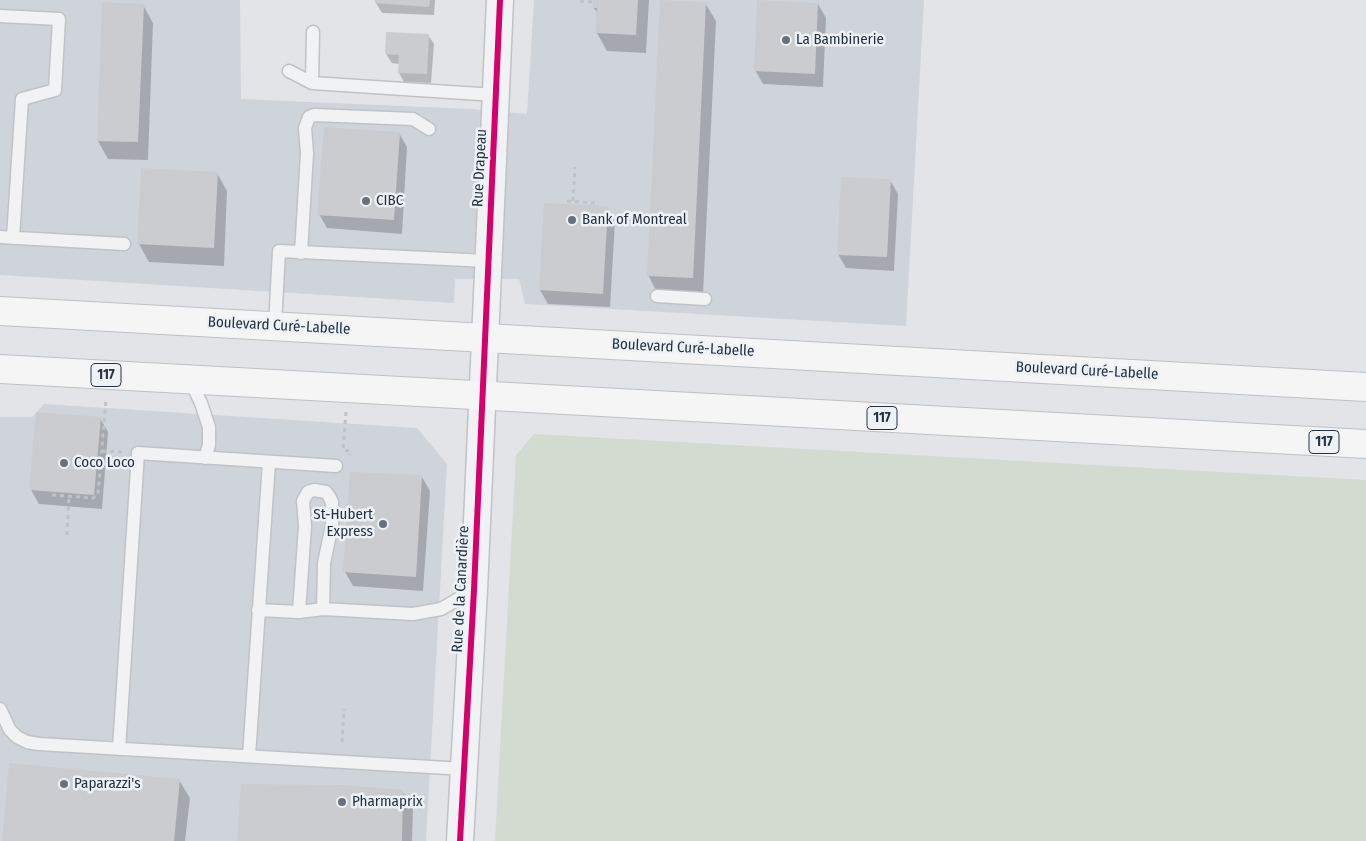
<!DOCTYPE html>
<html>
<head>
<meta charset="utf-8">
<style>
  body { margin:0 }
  canvas { display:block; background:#e2e4e7 }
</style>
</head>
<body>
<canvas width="1366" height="841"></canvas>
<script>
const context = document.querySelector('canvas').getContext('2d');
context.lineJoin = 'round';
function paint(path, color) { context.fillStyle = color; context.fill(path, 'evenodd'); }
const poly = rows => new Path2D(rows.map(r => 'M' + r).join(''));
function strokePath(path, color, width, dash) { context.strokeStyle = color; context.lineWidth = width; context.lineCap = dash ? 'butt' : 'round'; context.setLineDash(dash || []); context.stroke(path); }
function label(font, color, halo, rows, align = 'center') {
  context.font = font + ' "Fira Sans Condensed",sans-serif'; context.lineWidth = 5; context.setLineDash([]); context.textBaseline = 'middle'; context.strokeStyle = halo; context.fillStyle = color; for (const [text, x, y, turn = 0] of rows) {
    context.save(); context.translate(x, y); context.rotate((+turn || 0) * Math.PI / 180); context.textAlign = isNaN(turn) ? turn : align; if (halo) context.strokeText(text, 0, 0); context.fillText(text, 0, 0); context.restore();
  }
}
paint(poly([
  [0,0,240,0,241,99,471,109,527,114,534,0,924,0,906,326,525,304,519,279,455,279,454,303,0,275],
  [44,404,417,428,447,464,426,841,0,841,0,417,32,417]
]), '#cfd4db');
paint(poly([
  [534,434,1366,480,1366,841,495,841,516,455]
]), '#d3dbd1');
paint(poly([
  [377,0,435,0,434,15,382,13,376,3],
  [594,0,649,0,646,53,607,51,597,33,598,14,594,8],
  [705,3,716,21,703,295,658,294,648,275],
  [818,4,826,18,823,87,763,84,755,70],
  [143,5,153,23,148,160,108,159,98,141],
  [428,35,434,44,431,83,404,82,399,73,399,64,392,63,386,54],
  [399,133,407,147,402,234,327,228,319,214],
  [217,173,227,191,224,266,149,262,139,244],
  [890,180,898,194,894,271,846,268,838,254],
  [607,208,615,222,610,307,548,304,540,290],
  [100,418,108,432,102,509,39,504,31,490],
  [422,477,430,491,423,591,353,586,345,572],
  [179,780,190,798,185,841,4,841],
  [402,791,413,810,412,841,239,841]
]), '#0003');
paint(poly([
  [375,0,430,0,429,7,375,3],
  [593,0,638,0,636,35,595,33,597,8,593,8],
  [660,0,706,2,693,278,647,276],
  [757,0,818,3,815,74,754,71],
  [102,2,144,4,138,142,97,141],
  [386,32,429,34,427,74,398,73,399,55,385,54],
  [324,127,400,132,394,220,317,215],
  [141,168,218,172,214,248,137,244],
  [841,177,891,179,887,257,837,255],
  [544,203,608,206,603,294,539,290],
  [36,412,101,417,94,495,29,490],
  [350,472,422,475,416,577,343,572],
  [9,763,180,779,174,841,2,841],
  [241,784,343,785,403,790,402,841,237,841]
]), '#cacccf');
const lane = poly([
  [0,16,59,19,55,90,22,99,13,238],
  [313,32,312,83,495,95],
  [289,71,312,83],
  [0,237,124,244],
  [301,253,307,153,305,128,309,117,314,115,413,119,429,129],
  [657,296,705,299],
  [275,325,279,251,488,261],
  [190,380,201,403,209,427,209,445,205,458],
  [258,610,299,612,323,609,413,614,441,609,474,590],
  [299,612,305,526,303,501,308,492,314,490,326,492,329,496,332,502,332,525,324,563,323,609],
  [0,709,10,730,17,737,27,742,39,744,464,769],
  [119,749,138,453,336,466],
  [249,756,269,462]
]);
const street = poly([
  [460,841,474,590,500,0]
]);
const primary = poly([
  [0,311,1366,387],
  [0,369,1366,444]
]);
strokePath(lane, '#c0c2c5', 15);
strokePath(street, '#c0c2c5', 29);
strokePath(primary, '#bdc1c5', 30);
strokePath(poly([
  [580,1,593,2],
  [567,201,596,203],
  [573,201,575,167],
  [346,412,343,450,350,451,349,455],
  [102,451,122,452],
  [52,495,93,498,98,494,106,399],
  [67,535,69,496],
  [342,742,344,709]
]), '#bfc3c7', 3, [4, 4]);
strokePath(lane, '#f1f2f3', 12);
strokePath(street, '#f1f2f3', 26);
strokePath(primary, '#f5f5f6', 28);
strokePath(poly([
  [460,841,474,590,500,0]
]), '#d6006c', 6);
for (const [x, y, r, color] of [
  [786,40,5,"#68707c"],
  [366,201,5,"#68707c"],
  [572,220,5,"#68707c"],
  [64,463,5,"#68707c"],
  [383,524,5,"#68707c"],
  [64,784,5,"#68707c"],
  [342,802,5,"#68707c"]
]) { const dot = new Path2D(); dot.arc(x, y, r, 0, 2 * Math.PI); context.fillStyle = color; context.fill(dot); strokePath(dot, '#eef2f7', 2); }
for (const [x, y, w] of [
  [106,375,30],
  [882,418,30],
  [1324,442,30]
]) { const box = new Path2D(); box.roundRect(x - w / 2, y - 11.5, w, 23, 4); context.fillStyle = '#eef2f7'; context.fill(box); strokePath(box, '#263242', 1); }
label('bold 14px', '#263242', null, [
  ["117",106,375],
  ["117",882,418],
  ["117",1324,442]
]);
label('15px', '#263242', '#eef2f7', [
  ["La Bambinerie",796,40],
  ["CIBC",376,201],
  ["Bank of Montreal",582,220],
  ["Coco Loco",74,463],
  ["St-Hubert",373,515,"right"],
  ["Express",373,532,"right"],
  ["Paparazzi's",74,784],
  ["Pharmaprix",352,802]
], 'left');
label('15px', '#263242', '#eef2f7', [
  ["Rue Drapeau",480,168,-87],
  ["Boulevard Curé-Labelle",279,326,3],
  ["Boulevard Curé-Labelle",683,348,3],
  ["Boulevard Curé-Labelle",1087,371,3],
  ["Rue de la Canardière",461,589,-87]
]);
</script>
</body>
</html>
